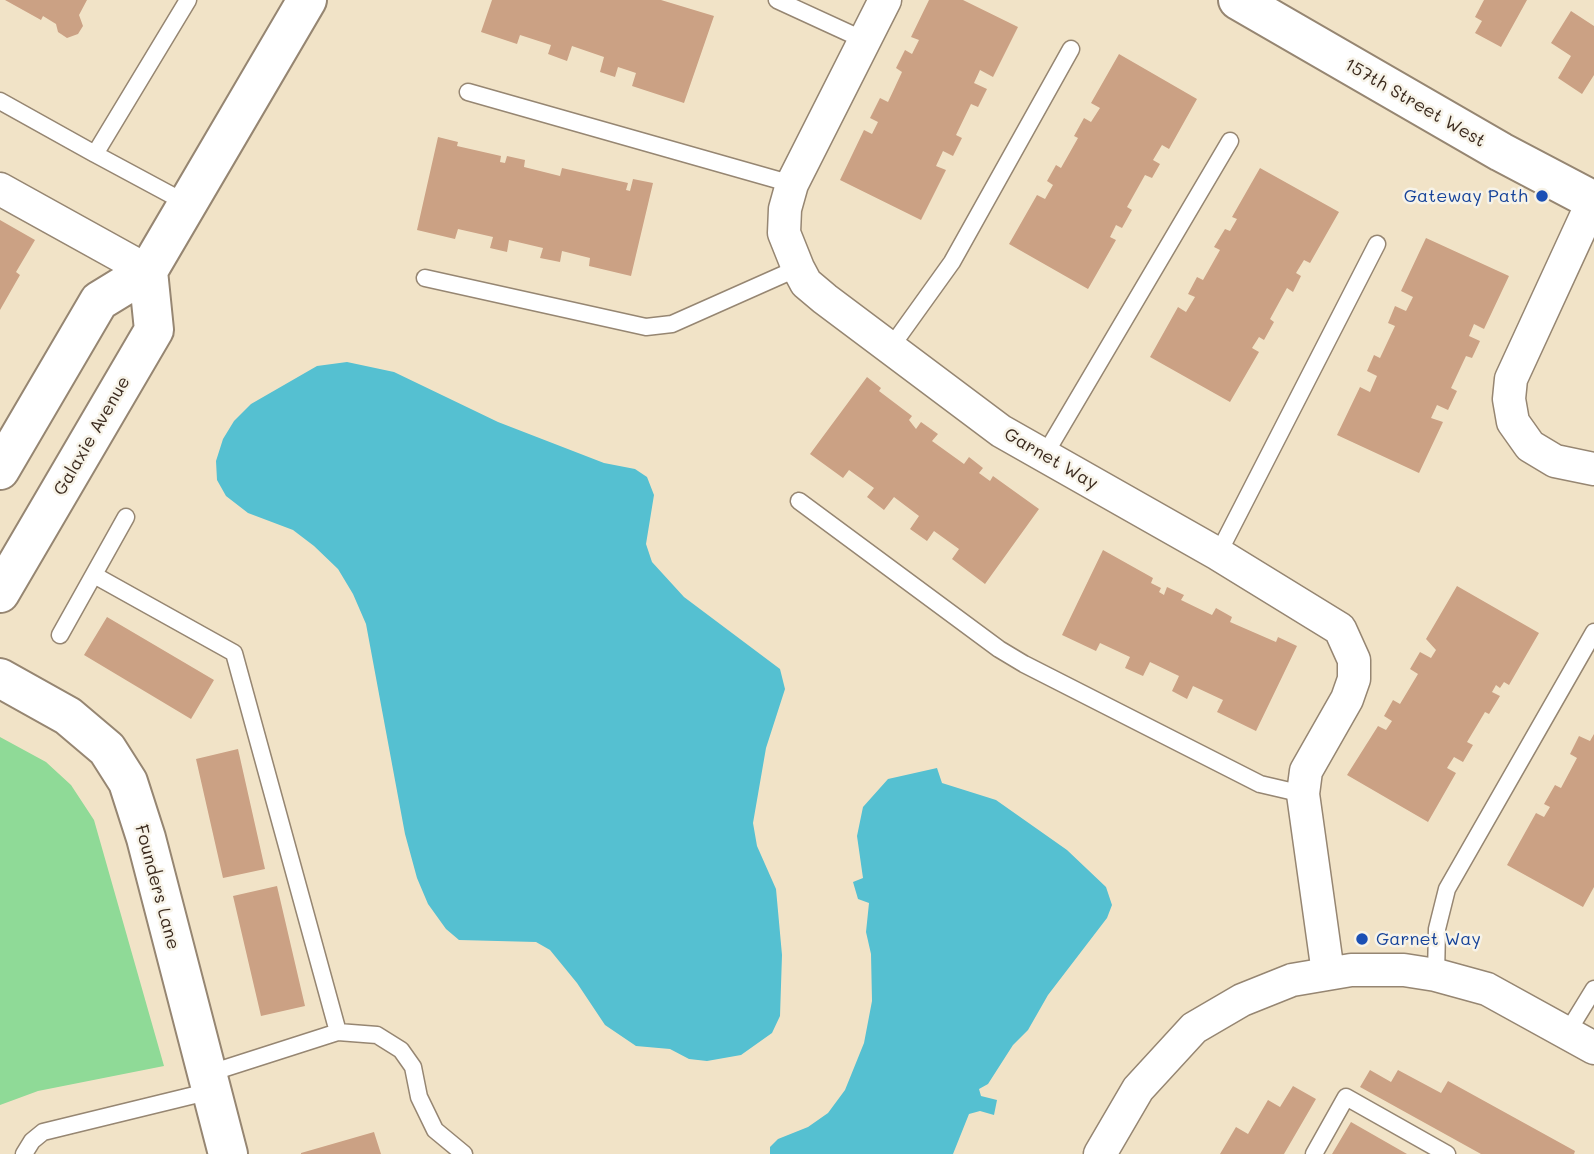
<!DOCTYPE html>
<html>
<head>
<meta charset="utf-8">
<style>
  body { margin:0 }
  canvas { display:block; background:#f1e3c7 }
</style>
</head>
<body>
<canvas width="1594" height="1154"></canvas>
<script>
const context = document.querySelector('canvas').getContext('2d');
context.lineJoin = 'round';
function paint(path, color) { context.fillStyle = color; context.fill(path, 'evenodd'); }
const poly = rows => new Path2D(rows.map(r => 'M' + r).join(''));
function strokePath(path, color, width, dash) { context.strokeStyle = color; context.lineWidth = width; context.lineCap = dash ? 'butt' : 'round'; context.setLineDash(dash || []); context.stroke(path); }
function label(font, color, halo, rows, align = 'center') {
  context.font = font + ' Mali,sans-serif'; context.lineWidth = 5; context.setLineDash([]); context.textBaseline = 'middle'; context.strokeStyle = halo; context.fillStyle = color; for (const [text, x, y, turn = 0] of rows) {
    context.save(); context.translate(x, y); context.rotate((+turn || 0) * Math.PI / 180); context.textAlign = isNaN(turn) ? turn : align; if (halo) context.strokeText(text, 0, 0); context.fillText(text, 0, 0); context.restore();
  }
}
paint(poly([
  [0,737,46,762,71,785,94,820,164,1066,38,1091,0,1105]
]), '#8fda97');
paint(poly([
  [347,362,394,372,498,422,604,463,635,469,647,477,654,495,646,544,652,562,684,597,780,669,785,689,766,748,753,823,757,846,776,889,782,955,780,1016,772,1033,741,1055,707,1061,689,1059,670,1049,636,1046,605,1025,577,983,550,950,536,942,459,940,446,929,428,904,417,878,405,834,366,624,353,594,338,569,314,546,293,530,248,513,226,496,217,480,216,461,223,439,234,421,251,404,317,366],
  [937,768,942,783,996,800,1067,850,1106,887,1112,905,1107,918,1048,995,1028,1030,1013,1045,988,1084,979,1089,981,1096,997,1100,994,1115,980,1111,969,1114,953,1154,770,1154,770,1147,778,1139,808,1127,828,1113,845,1090,864,1043,872,1001,871,954,866,932,869,903,858,899,853,882,863,878,857,836,863,807,888,779]
]), '#55c0d1');
paint(poly([
  [5,0,87,0,79,15,83,26,78,34,67,38,58,32,56,24,43,16,41,20],
  [492,0,661,0,714,16,684,103,632,86,636,73,618,67,615,77,600,72,604,57,572,46,567,61,548,54,551,45,520,35,517,44,481,32],
  [929,0,963,0,1018,27,993,77,980,70,974,83,987,89,978,107,971,104,956,135,962,138,953,156,943,151,936,166,946,170,921,220,840,180,864,130,872,134,878,122,870,118,880,98,888,102,902,72,896,68,905,50,912,54,919,40,911,37],
  [1484,0,1527,0,1501,47,1475,33,1482,21,1475,17],
  [1571,11,1594,26,1594,75,1582,94,1558,78,1571,56,1551,43],
  [1119,54,1197,99,1169,149,1162,145,1153,160,1160,164,1152,178,1145,175,1127,207,1132,210,1122,228,1116,225,1110,237,1116,240,1088,289,1009,244,1037,195,1045,199,1053,185,1047,181,1056,165,1061,168,1078,138,1074,136,1084,118,1091,122,1100,108,1091,103],
  [438,137,458,142,457,146,501,156,500,162,505,163,507,156,525,160,524,167,560,176,562,168,628,183,626,190,630,191,633,179,653,183,631,276,589,266,590,258,562,251,560,262,540,258,543,248,509,240,507,252,490,248,493,237,458,229,455,239,417,230],
  [1260,168,1339,212,1310,263,1304,260,1296,273,1301,276,1293,292,1287,288,1270,319,1274,322,1264,340,1259,337,1252,348,1259,352,1230,402,1150,357,1178,307,1186,312,1195,297,1188,294,1197,277,1203,280,1220,250,1214,247,1225,229,1230,231,1237,219,1232,217],
  [0,220,35,240,16,272,20,275,0,310],
  [1426,238,1509,276,1484,329,1474,324,1469,336,1480,341,1472,358,1466,356,1451,388,1457,391,1448,410,1437,405,1431,418,1443,422,1419,473,1337,435,1360,387,1370,392,1377,376,1367,371,1374,355,1380,358,1395,326,1388,323,1395,306,1406,311,1413,297,1401,291],
  [867,377,881,388,879,391,912,416,909,420,916,429,921,422,938,434,932,441,964,464,969,457,983,468,979,473,990,481,993,476,1039,509,985,584,952,559,959,549,934,531,927,541,910,529,919,516,894,497,884,510,867,497,874,488,849,470,843,478,810,454],
  [1103,550,1153,578,1151,583,1161,588,1159,592,1164,595,1167,587,1184,595,1181,600,1212,615,1216,608,1232,617,1230,622,1276,642,1278,637,1297,646,1256,731,1217,712,1223,700,1193,686,1187,699,1172,691,1179,676,1150,662,1143,676,1125,668,1130,657,1100,643,1096,651,1062,635],
  [1457,586,1539,633,1509,685,1504,682,1500,688,1496,685,1492,692,1500,696,1489,714,1485,712,1467,742,1473,745,1463,762,1454,757,1447,768,1456,773,1428,822,1347,775,1378,726,1386,730,1392,721,1384,716,1393,700,1400,704,1418,674,1410,669,1420,652,1431,658,1436,650,1426,639],
  [107,617,214,680,191,719,84,655],
  [1594,734,1594,887,1583,907,1507,865,1536,813,1544,817,1550,807,1544,804,1555,785,1561,788,1577,758,1570,754,1579,736,1590,741],
  [238,749,265,869,223,878,196,759],
  [277,886,305,1006,261,1016,233,896],
  [1370,1070,1391,1082,1398,1070,1441,1093,1448,1081,1575,1151,1574,1154,1481,1154,1360,1087],
  [1293,1086,1316,1099,1284,1154,1220,1154,1236,1127,1248,1134,1268,1100,1280,1107],
  [1351,1122,1407,1154,1332,1154],
  [374,1132,381,1154,301,1154,301,1153]
]), '#cba184');
const service = poly([
  [777,0,864,40],
  [468,92,792,184],
  [0,101,95,154],
  [188,204,95,154,188,0],
  [425,278,646,327,672,324,798,268],
  [891,347,952,262,1071,49],
  [1044,456,1230,141],
  [799,501,999,649,1024,664,1260,784,1303,794],
  [1218,554,1377,244],
  [94,575,234,653,338,1032,207,1074],
  [60,635,126,517],
  [1436,975,1437,929,1447,889,1594,632],
  [338,1032,377,1035,401,1050,413,1067,419,1097,435,1130,464,1154],
  [1567,1033,1594,989],
  [24,1154,32,1141,43,1132,211,1091],
  [1314,1154,1346,1097,1447,1154]
]);
const minor = poly([
  [885,0,792,184,785,209,784,233,798,268,806,283,825,299,1001,431,1218,554,1340,629,1354,660,1354,679,1347,699,1306,771,1303,794,1328,973],
  [0,189,148,271],
  [1593,201,1511,379,1509,399,1513,422,1530,446,1555,461,1594,469],
  [1100,1154,1138,1089,1194,1028,1242,1000,1292,980,1351,970,1404,970,1436,975,1487,989,1594,1048]
]);
const tertiary = poly([
  [1238,0,1501,152,1594,201],
  [0,470,99,301,148,271,307,0],
  [0,593,154,330,148,271],
  [0,678,68,716,107,749,128,782,146,838,228,1154]
]);
strokePath(service, '#968672', 19);
strokePath(minor, '#968672', 35);
strokePath(tertiary, '#968672', 42);
strokePath(service, '#fff', 16);
strokePath(minor, '#fff', 32);
strokePath(tertiary, '#fff', 38);
for (const [x, y, r, color] of [
  [1542,196,7,"#1a4fb4"],
  [1362,939,7,"#1a4fb4"]
]) { const dot = new Path2D(); dot.arc(x, y, r, 0, 2 * Math.PI); context.fillStyle = color; context.fill(dot); strokePath(dot, '#f7f3e8', 2.5); }
label('18px', '#3b2a1e', '#f7f3e8', [
  ["157th Street West",1415,103,30],
  ["Galaxie Avenue",92,436,-60],
  ["Garnet Way",1051,459,30],
  ["Founders Lane",157,887,75]
]);
label('18px', '#164399', '#f7f3e8', [
  ["Gateway Path",1528,196],
  ["Garnet Way",1376,939,"left"]
], 'right');
</script>
</body>
</html>
